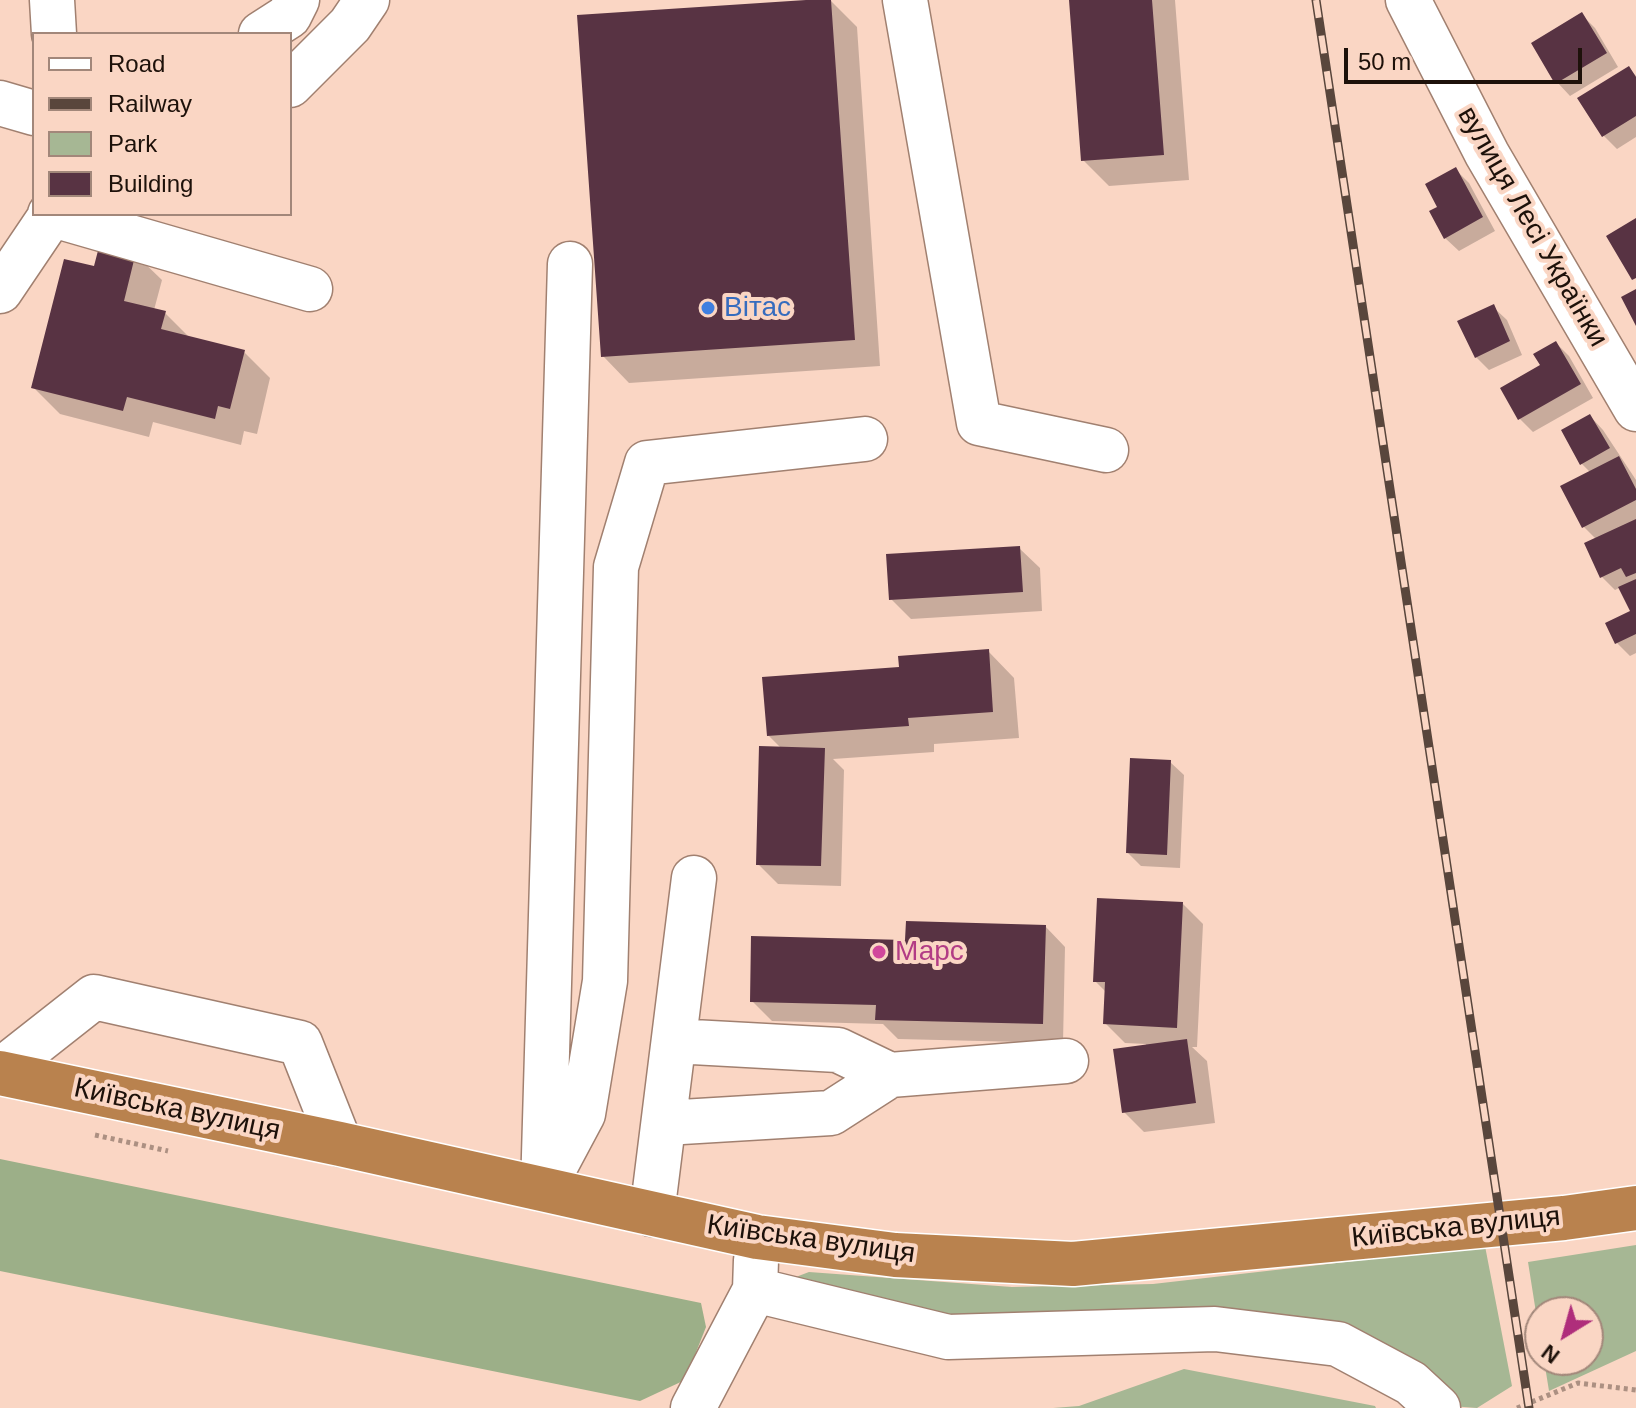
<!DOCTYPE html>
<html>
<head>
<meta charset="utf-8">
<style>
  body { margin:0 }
  #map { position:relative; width:1636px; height:1408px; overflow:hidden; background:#fad6c4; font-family:Arial,sans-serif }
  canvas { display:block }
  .legend { position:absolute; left:32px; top:32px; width:260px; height:184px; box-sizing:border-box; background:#fad6c4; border:2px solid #a2877a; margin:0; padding:10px 14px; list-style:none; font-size:24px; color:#1d110a }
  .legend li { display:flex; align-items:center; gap:16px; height:40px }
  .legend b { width:40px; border:2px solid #a2877a }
  .north { position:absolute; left:1524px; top:1296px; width:80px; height:80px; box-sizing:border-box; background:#fad6c4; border:2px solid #a2877a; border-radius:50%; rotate:217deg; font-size:22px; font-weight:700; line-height:32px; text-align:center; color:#1d110a }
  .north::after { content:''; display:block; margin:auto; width:28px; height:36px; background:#af2e7b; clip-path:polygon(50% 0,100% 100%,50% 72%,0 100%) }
  .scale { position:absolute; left:1344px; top:48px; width:238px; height:36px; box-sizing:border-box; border:4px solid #1d110a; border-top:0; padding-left:10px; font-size:24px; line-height:28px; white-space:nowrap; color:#1d110a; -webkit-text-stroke:6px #fad6c4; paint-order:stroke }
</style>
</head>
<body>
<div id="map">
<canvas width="1636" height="1408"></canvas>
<ul class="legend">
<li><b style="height:10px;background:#fff"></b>Road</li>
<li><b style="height:10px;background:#59463c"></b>Railway</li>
<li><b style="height:22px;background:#a6b794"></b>Park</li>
<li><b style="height:22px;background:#583343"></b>Building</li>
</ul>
<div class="north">N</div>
<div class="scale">50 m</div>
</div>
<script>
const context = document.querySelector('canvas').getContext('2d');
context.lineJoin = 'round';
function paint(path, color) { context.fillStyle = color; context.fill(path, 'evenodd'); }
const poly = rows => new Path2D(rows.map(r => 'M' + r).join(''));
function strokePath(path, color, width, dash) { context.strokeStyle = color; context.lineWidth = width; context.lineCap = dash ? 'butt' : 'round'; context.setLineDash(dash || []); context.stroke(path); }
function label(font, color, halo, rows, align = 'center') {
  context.font = font + ' Arial,sans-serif'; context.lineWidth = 8; context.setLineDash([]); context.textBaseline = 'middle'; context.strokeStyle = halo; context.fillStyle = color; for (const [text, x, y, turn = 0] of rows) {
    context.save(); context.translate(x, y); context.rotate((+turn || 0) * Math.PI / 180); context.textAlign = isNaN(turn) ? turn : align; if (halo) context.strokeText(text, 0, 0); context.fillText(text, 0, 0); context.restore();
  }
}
paint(poly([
  [1636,1245,1636,1351,1549,1391,1544,1360,1588,1360,1588,1312,1540,1312,1540,1338,1528,1262],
  [1485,1246,1512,1386,1477,1408,1451,1406,1423,1371,1400,1352,1343,1332,922,1316,788,1280,809,1272,1012,1287,1153,1284],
  [1184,1369,1375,1406,1376,1408,1053,1408,1079,1406]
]), '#a6b794');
paint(poly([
  [0,1159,701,1303,706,1327,685,1380,640,1401,0,1271]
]), '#9caf88');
paint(poly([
  [830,0,857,27,880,366,629,383,603,356],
  [1071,0,1175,0,1189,180,1109,186,1083,160],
  [1582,15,1595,28,1618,67,1570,96,1557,82],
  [1629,68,1636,76,1636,137,1617,149,1603,135],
  [1456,170,1469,183,1495,231,1459,251,1445,238,1440,207],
  [135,254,162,280,154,310,165,313,190,338,244,352,270,378,257,434,244,431,241,445,153,422,149,437,60,414,34,388,96,269],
  [1493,307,1507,320,1522,355,1489,370,1476,357],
  [1556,343,1569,356,1593,398,1533,432,1520,419,1502,389,1543,365],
  [1590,416,1603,430,1636,480,1636,653,1630,656,1617,643,1633,612,1621,587,1615,590,1602,577,1596,539,1584,527,1591,473,1581,463],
  [1019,548,1040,568,1042,611,911,619,891,599],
  [988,651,1014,678,1019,738,934,744,934,752,833,759,844,770,841,886,778,884,758,864,782,749,768,735,901,669],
  [1170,762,1184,775,1180,868,1141,866,1128,853],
  [1183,904,1203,924,1197,1047,1192,1047,1207,1061,1215,1123,1144,1132,1124,1112,1146,1044,1125,1043,1105,1023,1107,993,1095,981],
  [1045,926,1065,947,1063,1043,898,1039,883,1024,772,1021,752,1001,907,942]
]), '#0003');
paint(poly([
  [806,0,831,0,855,340,601,357,577,15],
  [1069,0,1152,0,1164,155,1081,161],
  [1582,12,1607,53,1555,84,1531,43],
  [1629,66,1636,77,1636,116,1602,137,1577,98],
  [1456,167,1483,217,1444,239,1429,211,1437,207,1425,184],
  [1636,218,1636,278,1632,280,1606,236],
  [100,243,136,252,124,301,166,311,161,329,245,350,230,409,218,406,215,419,127,397,123,411,31,388,64,259,94,266],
  [1636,289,1636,326,1621,297],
  [1494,304,1510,341,1475,358,1457,321],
  [1556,341,1581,384,1518,420,1500,388,1540,365,1533,354],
  [1590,414,1610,448,1580,465,1561,430],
  [1619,456,1636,489,1636,500,1582,528,1560,486],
  [1636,519,1636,573,1626,577,1621,568,1600,578,1584,543],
  [1020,546,1023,592,889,600,886,554],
  [1636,579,1636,634,1615,644,1605,623,1630,611,1618,587],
  [989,649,993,712,908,718,909,726,767,736,762,677,899,667,898,656],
  [759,746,825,748,821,866,756,865],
  [1130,758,1171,760,1167,855,1126,853],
  [1097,898,1183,902,1177,1028,1103,1024,1105,982,1093,982],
  [906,921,1046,925,1043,1024,875,1020,876,1005,750,1002,751,936,905,940],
  [1187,1039,1196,1103,1122,1113,1113,1049]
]), '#583343');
const minor = poly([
  [52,0,54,34],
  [905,0,979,423,1106,450],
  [1408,0,1487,154,1636,409],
  [261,34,289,16,297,0],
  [290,85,350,25,367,0],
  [0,103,34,113],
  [50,214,310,289],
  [570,264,543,1189,583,1114,605,981,616,567,647,463,865,439],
  [0,291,52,214],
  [674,1041,838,1050,890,1075],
  [0,1071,94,997,300,1043,340,1144],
  [665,1123,831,1113,890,1075,1066,1061],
  [652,1214,694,878],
  [755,1290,948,1337,1215,1329,1338,1344,1411,1383,1438,1408],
  [693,1408,755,1290,756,1260]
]);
const highway = poly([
  [0,1073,340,1144,757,1237,895,1255,1073,1264,1564,1218,1636,1208]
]);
strokePath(minor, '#a18070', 47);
strokePath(highway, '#fff', 47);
strokePath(poly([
  [95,1135,168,1151],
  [1517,1408,1578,1383,1636,1390]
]), '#ac9082', 5, [4, 4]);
strokePath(minor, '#fff', 44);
strokePath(highway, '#b9824e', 44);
const rail = poly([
  [1316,0,1529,1408]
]);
strokePath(rail, '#59463c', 9);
strokePath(rail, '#fad6c4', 6, [18]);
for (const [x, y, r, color] of [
  [708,308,8,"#3f7fe0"],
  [879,952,8,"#d1479c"]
]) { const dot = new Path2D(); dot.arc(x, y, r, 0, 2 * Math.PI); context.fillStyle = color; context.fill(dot); strokePath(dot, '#fad6c4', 3); }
label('28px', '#1d110a', '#fad6c4', [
  ["вулиця Лесі Українки",1532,227,60],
  ["Київська вулиця",177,1110,12],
  ["Київська вулиця",1456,1228,-6],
  ["Київська вулиця",811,1240,8]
]);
label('28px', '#366cbe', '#fad6c4', [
  ["Вітас",724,308]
], 'left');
label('28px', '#b23c85', '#fad6c4', [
  ["Марс",895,952]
], 'left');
</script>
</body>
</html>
